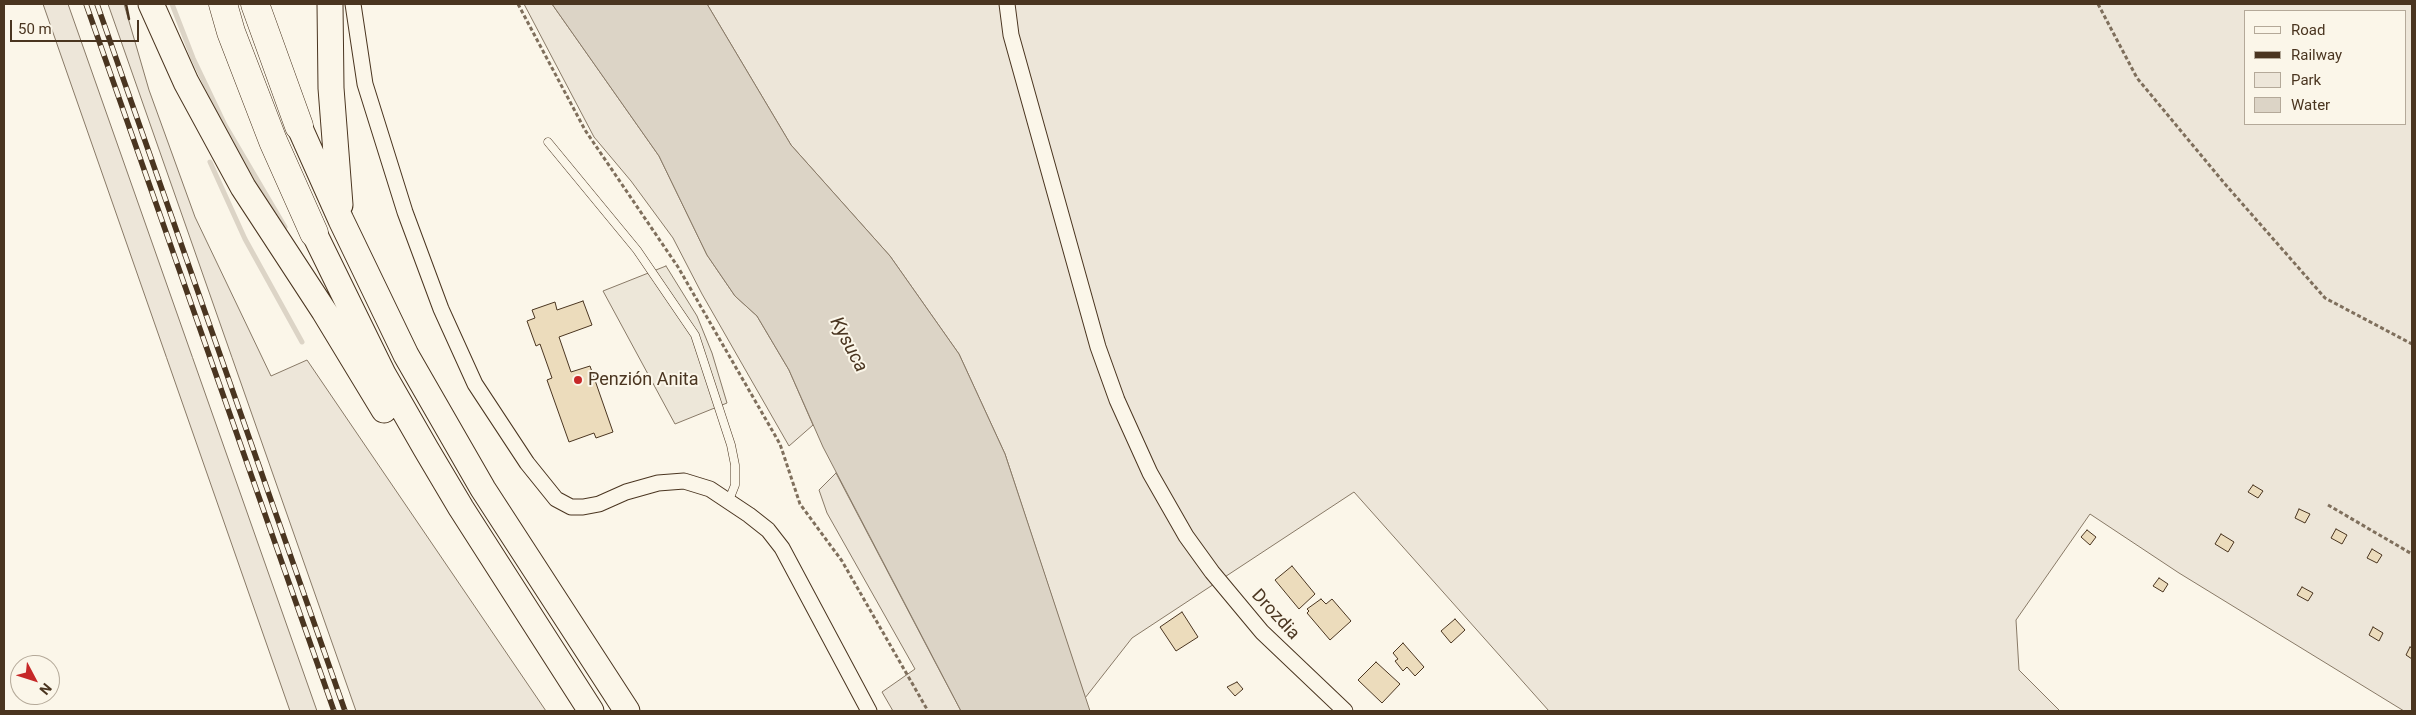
<!DOCTYPE html>
<html>
<head>
<meta charset="utf-8">
<style>
  body { margin:0 }
  #map { position:relative; width:2416px; height:715px; overflow:hidden; background:#fbf6e9; font-family:Roboto,sans-serif }
  canvas { display:block }
  .frame { position:absolute; inset:0; border:5px solid #4a3520; pointer-events:none }
  .legend { position:absolute; left:2244px; top:10px; width:162px; height:115px; box-sizing:border-box; background:#fbf6e9; border:1px solid #b4a999; margin:0; padding:6px 9px; list-style:none; font-size:15px; color:#4a3520 }
  .legend li { display:flex; align-items:center; gap:10px; height:25px }
  .legend b { width:25px; border:1px solid #b4a999 }
  .north { position:absolute; left:10px; top:655px; width:50px; height:50px; box-sizing:border-box; background:#fbf6e9; border:1px solid #b4a999; border-radius:50%; rotate:130deg; font-size:14px; font-weight:700; line-height:20px; text-align:center; color:#4a3520 }
  .north::after { content:''; display:block; margin:auto; width:18px; height:22px; background:#c62828; clip-path:polygon(50% 0,100% 100%,50% 72%,0 100%) }
  .scale { position:absolute; left:10px; top:20px; width:129px; height:22px; box-sizing:border-box; border:2px solid #4a3520; border-top:0; padding-left:6px; font-size:15px; line-height:18px; white-space:nowrap; color:#4a3520; -webkit-text-stroke:4px #fbf6e9; paint-order:stroke }
</style>
</head>
<body>
<div id="map">
<canvas width="2416" height="715"></canvas>
<div class="frame"></div>
<ul class="legend">
<li><b style="height:6px;background:#fbf6e9"></b>Road</li>
<li><b style="height:6px;background:#4a3520"></b>Railway</li>
<li><b style="height:14px;background:#ede6d9"></b>Park</li>
<li><b style="height:14px;background:#dcd4c6"></b>Water</li>
</ul>
<div class="north">N</div>
<div class="scale">50 m</div>
</div>
<script>
const context = document.querySelector('canvas').getContext('2d');
context.lineJoin = 'round';
function paint(path, color) { context.fillStyle = color; context.fill(path, 'evenodd'); }
const poly = rows => new Path2D(rows.map(r => 'M' + r).join(''));
function strokePath(path, color, width, dash) { context.strokeStyle = color; context.lineWidth = width; context.lineCap = dash ? 'butt' : 'round'; context.setLineDash(dash || []); context.stroke(path); }
function label(font, color, halo, rows, align = 'center') {
  context.font = font + ' Roboto,sans-serif'; context.lineWidth = 4; context.setLineDash([]); context.textBaseline = 'middle'; context.strokeStyle = halo; context.fillStyle = color; for (const [text, x, y, turn = 0] of rows) {
    context.save(); context.translate(x, y); context.rotate((+turn || 0) * Math.PI / 180); context.textAlign = isNaN(turn) ? turn : align; if (halo) context.strokeText(text, 0, 0); context.fillText(text, 0, 0); context.restore();
  }
}
const green = poly([
  [43,4,68,4,317,711,290,711,43,4],
  [108,4,124,4,149,90,195,217,271,376,307,360,546,711,356,711,108,4],
  [524,4,552,4,659,156,707,255,735,296,757,316,789,370,813,425,789,446,702,294,673,238,631,181,594,137,524,4],
  [707,4,2412,4,2412,711,2404,711,2179,573,2090,514,2016,620,2019,670,2060,711,1549,711,1354,492,1132,638,1085,698,1005,454,959,354,890,256,791,145,707,4],
  [2245,11,2405,11,2405,124,2245,124,2245,11],
  [836,473,934,660,961,711,893,711,882,692,915,669,827,513,819,490,836,473]
]);
paint(green, '#ede6d9');
strokePath(green, '#887966', 1);
const parking = poly([
  [666,266,697,316,712,353,727,403,675,424,603,291,666,266]
]);
paint(parking, '#ede7d9');
strokePath(parking, '#887966', 1);
const water = poly([
  [552,4,707,4,791,145,890,256,959,354,1005,454,1090,711,961,711,823,447,789,370,757,316,735,296,707,255,659,156,552,4]
]);
paint(water, '#dcd4c6');
strokePath(water, '#887966', 1);
strokePath(poly([
  [172,4,193,58,225,125,285,227],
  [210,162,245,239,302,342]
]), '#dcd4c6', 5);
const building = poly([
  [583,301,592,325,559,337,571,372,590,366,613,432,596,438,594,433,569,442,547,380,552,378,540,344,536,346,527,321,535,318,532,310,555,302,557,310,583,301],
  [2253,485,2263,491,2258,498,2248,492,2253,485],
  [2299,509,2310,514,2305,523,2295,518,2299,509],
  [2336,529,2347,535,2342,544,2331,538,2336,529],
  [2087,530,2096,537,2090,545,2081,537,2087,530],
  [2221,534,2234,542,2228,552,2215,544,2221,534],
  [2372,549,2382,555,2377,563,2367,558,2372,549],
  [1292,566,1315,594,1299,609,1275,580,1292,566],
  [2159,578,2168,584,2163,592,2153,586,2159,578],
  [2302,587,2313,593,2308,601,2297,595,2302,587],
  [1321,599,1326,604,1332,599,1351,621,1330,640,1307,613,1309,611,1307,609,1321,599],
  [1182,612,1198,637,1176,651,1160,627,1182,612],
  [1455,619,1465,630,1451,643,1441,631,1455,619],
  [2373,627,2383,633,2379,641,2369,635,2373,627],
  [1403,643,1424,667,1415,676,1407,667,1403,671,1395,661,1398,659,1393,653,1403,643],
  [2410,647,2412,648,2412,659,2406,655,2410,647],
  [1376,662,1400,684,1382,703,1358,680,1376,662],
  [1237,682,1243,689,1235,696,1227,687,1237,682]
]);
paint(building, '#ecdcbc');
strokePath(building, '#4a3520', 1);
const service = poly([
  [548,142,637,250,695,335,731,445,735,465,735,485,729,500]
]);
const minor = poly([
  [353,4,365,84,405,212,441,309,475,384,527,463,556,499,571,507,583,507,599,504,626,492,658,483,684,481,710,489,749,515,768,530,782,548,869,711],
  [1007,4,1011,35,1098,347,1117,400,1150,473,1186,536,1212,572,1262,632,1345,711]
]);
const primary = poly([
  [151,4,186,82,243,187,324,311,384,410],
  [330,4,331,88,340,205],
  [299,126,341,220,406,355,483,489,627,711],
  [314,233,383,374,426,449,461,508,591,711]
]);
const motorway = poly([
  [223,4,231,32,273,141,314,233],
  [255,4,299,126]
]);
strokePath(service, '#4a3520', 9);
strokePath(minor, '#4a3520', 17);
strokePath(primary, '#4a3520', 27);
strokePath(motorway, '#4a3520', 29);
strokePath(poly([
  [518,4,585,130,678,267,780,444,800,504,842,561,928,711],
  [2098,4,2137,78,2225,184,2325,298,2412,344],
  [2328,505,2412,554]
]), '#7f6f5c', 3, [4, 2.5]);
strokePath(service, '#fbf6e9', 8);
strokePath(minor, '#fbf6e9', 15);
strokePath(primary, '#fbf6e9', 25);
strokePath(motorway, '#fbf6e9', 28);
const rail = poly([
  [86,4,334,711],
  [97,4,345,711]
]);
strokePath(rail, '#4a3520', 5.5);
strokePath(rail, '#fbf6e9', 4, [11]);
strokePath(poly([
  [126,4,129,19]
]), '#4a3520', 2.5);
for (const [x, y, r, color] of [
  [578,380,5,"#c62828"]
]) { const dot = new Path2D(); dot.arc(x, y, r, 0, 2 * Math.PI); context.fillStyle = color; context.fill(dot); strokePath(dot, '#fbf6e9', 2); }
label('18px', '#4a3520', '#fbf6e9', [
  ["Penzión Anita",588,380]
], 'left');
label('18px', '#4a3520', '#fbf6e9', [
  ["Drozdia",1275,615,47]
]);
label('italic 19px', '#4a3520', '#fbf6e9', [
  ["Kysuca",848,345,62]
]);
</script>
</body>
</html>
